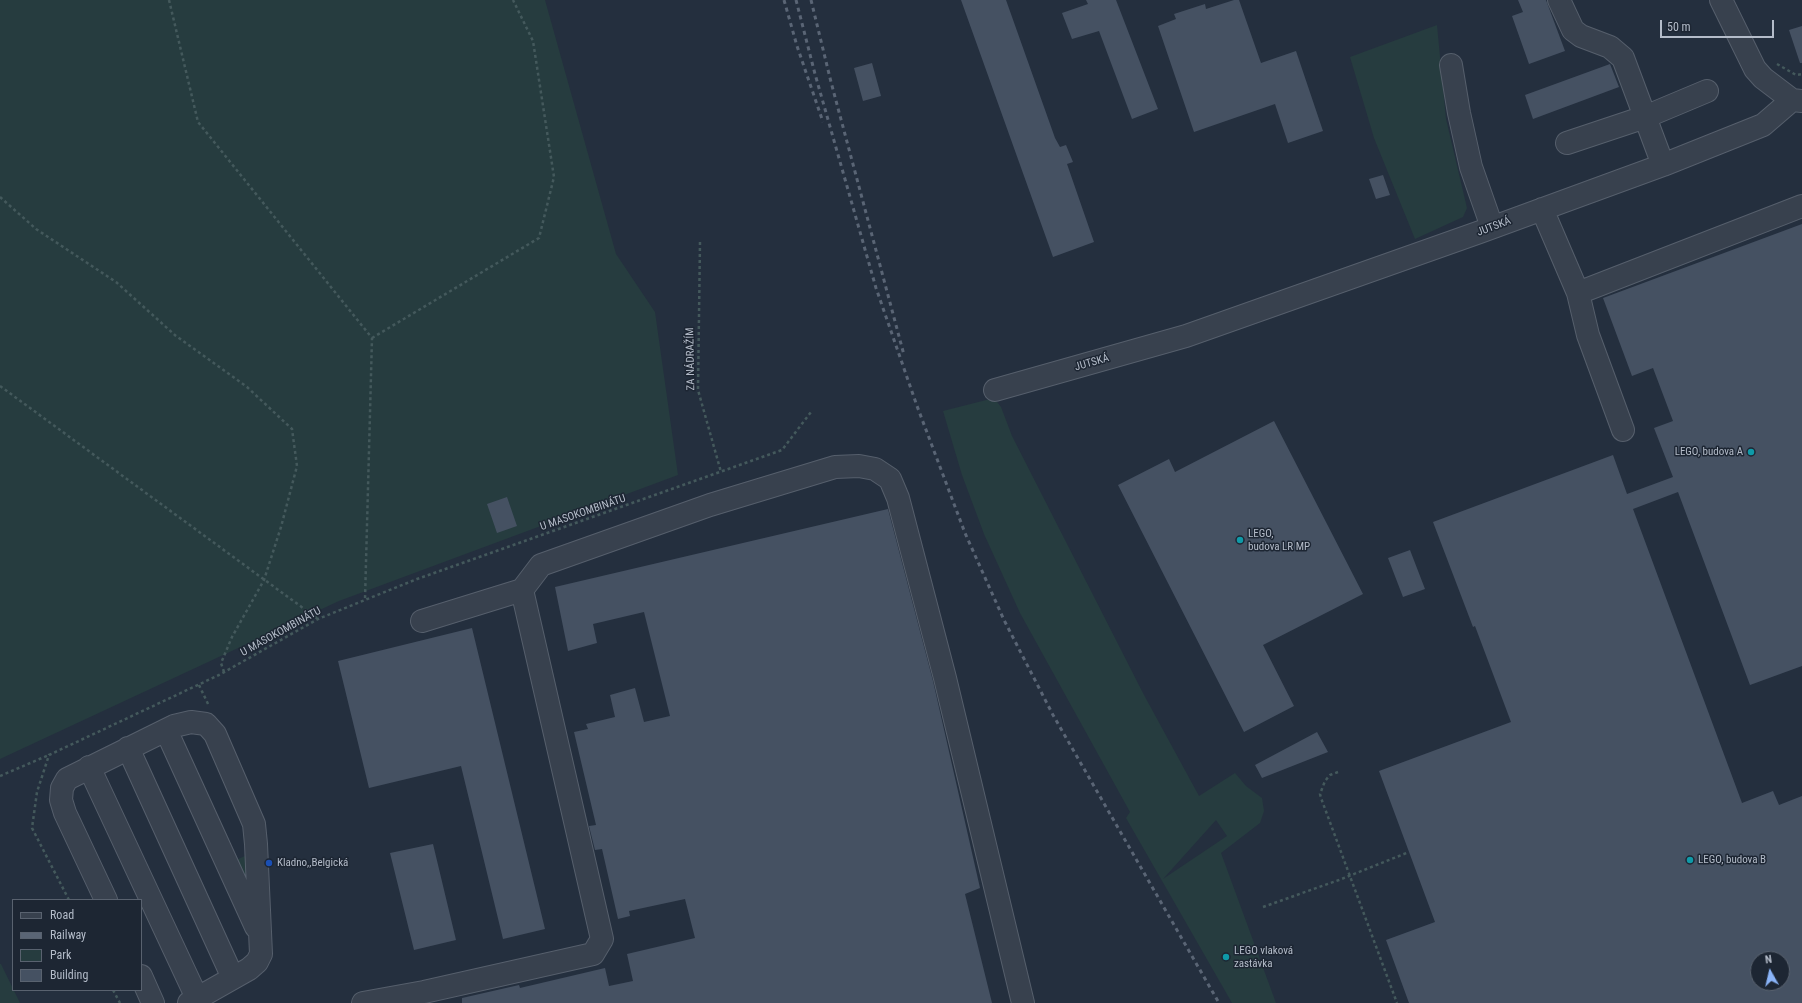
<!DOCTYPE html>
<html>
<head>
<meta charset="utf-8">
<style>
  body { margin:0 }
  #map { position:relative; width:1802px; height:1003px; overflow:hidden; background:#242f3e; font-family:"Roboto Condensed",sans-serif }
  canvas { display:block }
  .legend { position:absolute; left:12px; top:899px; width:130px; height:92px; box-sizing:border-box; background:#1d2633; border:1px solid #59626f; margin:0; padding:5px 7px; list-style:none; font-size:12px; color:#b4bcc9 }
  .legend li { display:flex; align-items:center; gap:8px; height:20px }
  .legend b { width:20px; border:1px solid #59626f }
  .north { position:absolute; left:1750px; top:951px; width:40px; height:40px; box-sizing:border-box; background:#1d2633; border:1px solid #59626f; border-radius:50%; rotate:352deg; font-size:11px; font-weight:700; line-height:16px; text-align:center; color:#b4bcc9 }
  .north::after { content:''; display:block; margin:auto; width:14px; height:18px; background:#8ab4f8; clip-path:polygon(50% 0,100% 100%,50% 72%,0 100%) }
  .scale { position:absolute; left:1660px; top:20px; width:114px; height:18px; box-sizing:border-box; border:2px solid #b4bcc9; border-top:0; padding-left:5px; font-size:12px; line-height:14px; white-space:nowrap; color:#b4bcc9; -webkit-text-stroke:3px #1d2633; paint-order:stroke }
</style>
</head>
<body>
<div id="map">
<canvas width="1802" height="1003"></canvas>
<ul class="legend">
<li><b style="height:5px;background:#38414e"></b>Road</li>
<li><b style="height:5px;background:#5a6575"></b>Railway</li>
<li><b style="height:11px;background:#263c3f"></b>Park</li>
<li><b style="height:11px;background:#455162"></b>Building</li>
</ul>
<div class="north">N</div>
<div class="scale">50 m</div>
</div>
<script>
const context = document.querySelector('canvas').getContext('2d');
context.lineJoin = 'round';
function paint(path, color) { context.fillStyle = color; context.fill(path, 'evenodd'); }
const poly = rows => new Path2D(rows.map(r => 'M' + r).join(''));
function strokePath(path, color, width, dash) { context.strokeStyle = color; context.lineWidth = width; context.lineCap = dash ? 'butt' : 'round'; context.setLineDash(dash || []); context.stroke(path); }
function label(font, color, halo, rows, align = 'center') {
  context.font = font + ' "Roboto Condensed",sans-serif'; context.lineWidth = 3; context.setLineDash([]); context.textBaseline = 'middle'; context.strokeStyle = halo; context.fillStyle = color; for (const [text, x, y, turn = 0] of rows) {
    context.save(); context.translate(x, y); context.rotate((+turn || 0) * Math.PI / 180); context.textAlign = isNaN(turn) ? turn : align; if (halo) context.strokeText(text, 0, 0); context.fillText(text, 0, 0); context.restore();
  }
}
paint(poly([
  [0,0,545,0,616,254,655,312,678,475,339,601,0,759],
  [1437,25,1446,119,1467,208,1463,217,1415,239,1374,138,1350,57],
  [994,398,1001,407,1012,436,1144,695,1199,796,1235,773,1246,786,1262,798,1264,811,1260,823,1221,853,1276,1003,1232,1003,1126,818,1130,812,1020,613,984,534,962,475,943,411],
  [1216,820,1227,836,1163,879],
  [249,854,254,905,236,860],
  [0,964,1,964,20,1003,0,1003]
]), '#263c3f');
paint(poly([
  [961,0,1006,0,1055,138,1060,147,1066,145,1073,162,1067,164,1094,242,1053,257],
  [1086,0,1116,0,1158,109,1132,119,1099,31,1072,39,1062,13,1088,4],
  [1234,0,1239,0,1261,63,1296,51,1323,131,1288,143,1275,104,1194,132,1158,26,1176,19,1174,14,1205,4,1206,9],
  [1518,0,1546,0,1565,51,1529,64,1512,16,1523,12],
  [1802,26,1802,63,1800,63,1789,30],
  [872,63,881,96,863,101,854,68],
  [1610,64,1619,87,1533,119,1525,95],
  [1383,175,1390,195,1376,199,1369,179],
  [1802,224,1802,666,1750,685,1678,492,1633,509,1742,803,1773,791,1779,805,1802,796,1802,1003,1409,1003,1386,940,1435,922,1379,771,1511,722,1475,626,1473,627,1433,522,1613,455,1627,494,1673,477,1654,428,1673,421,1653,368,1632,376,1603,298],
  [1758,959,1782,959,1782,983,1758,983],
  [1274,421,1363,594,1263,645,1294,706,1244,732,1118,485,1169,459,1175,472],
  [507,497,517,526,497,533,487,504],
  [888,509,933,681,980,888,965,894,992,1003,462,1003,462,998,519,985,520,988,605,968,609,986,633,981,627,954,695,938,685,899,629,911,630,916,618,919,602,849,595,850,589,826,596,825,574,732,588,729,586,724,615,717,610,695,635,688,644,722,670,716,644,612,593,624,597,643,568,651,555,587],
  [1410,550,1425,589,1403,597,1388,558],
  [472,628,545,929,503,939,461,766,369,788,338,661],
  [1317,732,1328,752,1262,778,1255,765],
  [433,844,456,940,414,950,390,853]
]), '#455162');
const minor = poly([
  [1559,0,1573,30,1581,36,1610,47,1623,58,1663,165],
  [1721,0,1755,69,1763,78,1792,100,1802,101],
  [1451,65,1459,113,1471,167,1492,227],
  [1567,143,1645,117,1707,91],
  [1542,209,1578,293,1802,206],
  [1578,293,1588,335,1623,430],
  [995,390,1186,336,1480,232,1663,165,1763,125,1792,100],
  [522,590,541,565,710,505,835,467,859,466,875,469,890,479,898,498,945,678,1023,1003],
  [166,730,256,927],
  [128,748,233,978],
  [89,767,197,998],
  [106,900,65,813,61,800,62,788,67,779,174,726,191,722,206,724,215,734,254,824,256,844,261,954,257,962,249,969,189,1003],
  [141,976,153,1003],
  [363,1003,424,992,593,954,602,939,522,590,422,621]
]);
strokePath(minor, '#565f6c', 24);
strokePath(poly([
  [169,0,198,122,372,338,365,600],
  [1777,64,1796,75,1802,74],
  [0,197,36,229,116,282,176,336,247,387,292,429,297,466,281,527,264,580,232,637,221,663,224,672],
  [700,242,698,390,721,472],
  [372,338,539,238,554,177,533,41,513,0],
  [0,386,318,619],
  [199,685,209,706],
  [1338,772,1330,775,1325,781,1320,794,1321,798,1397,1003],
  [0,776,49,755],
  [69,900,32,828,37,792,49,755,219,675,318,619,417,579,782,450,811,412],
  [1263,907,1339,880,1409,852],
  [113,990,120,1003]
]), '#44595c', 2.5, [3, 3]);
strokePath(minor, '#38414e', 22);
strokePath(poly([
  [784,0,797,46,823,122],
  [796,0,815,74,876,288,917,406,965,533,1004,620,1053,715,1219,1003],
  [811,0,831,82,904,355]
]), '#5a6575', 3, [4, 4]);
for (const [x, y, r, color] of [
  [1751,452,4,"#0f9aa8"],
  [1240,540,4,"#0f9aa8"],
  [1690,860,4,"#0f9aa8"],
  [269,863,4,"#1a4fb4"],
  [1226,957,4,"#0f9aa8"]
]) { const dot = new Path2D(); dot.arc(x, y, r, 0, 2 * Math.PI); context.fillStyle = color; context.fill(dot); strokePath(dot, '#1d2633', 1.5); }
label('11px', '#b4bcc9', '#1d2633', [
  ["JUTSKÁ",1494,227,-21],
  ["ZA NÁDRAŽÍM",691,359,-91],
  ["JUTSKÁ",1092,363,-16],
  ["U MASOKOMBINÁTU",583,513,-19],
  ["U MASOKOMBINÁTU",281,632,-29]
]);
label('11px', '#b4bcc9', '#1d2633', [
  ["LEGO, budova A",1743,452,"right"],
  ["LEGO,",1248,534],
  ["budova LR MP",1248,547],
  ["LEGO, budova B",1698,860],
  ["Kladno,,Belgická",277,863],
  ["LEGO vlaková",1234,951],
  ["zastávka",1234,964]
], 'left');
</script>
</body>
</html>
